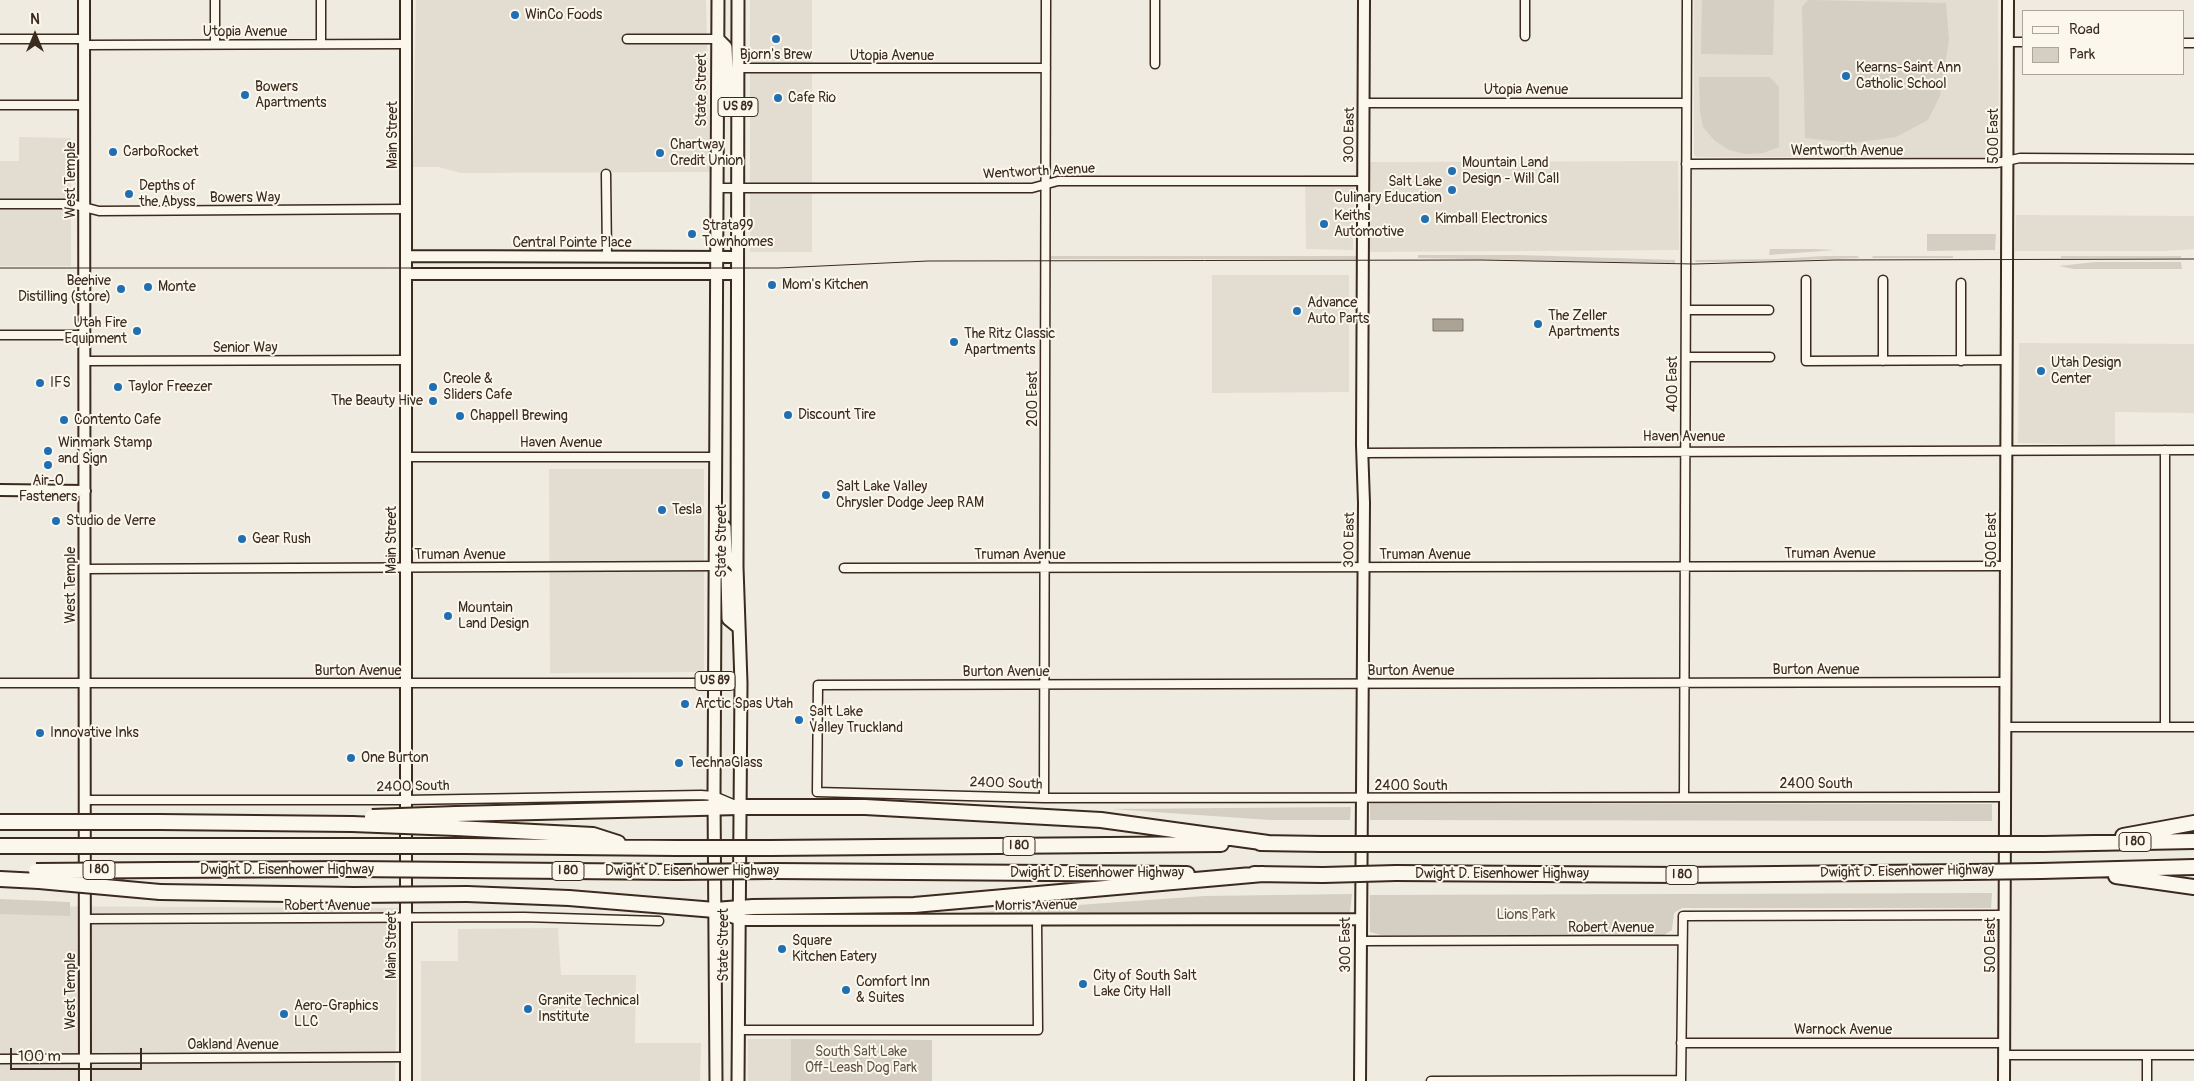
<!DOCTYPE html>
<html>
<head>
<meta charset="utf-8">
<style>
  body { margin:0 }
  #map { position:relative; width:2194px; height:1081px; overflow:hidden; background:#f0ebe0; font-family:Pangolin,sans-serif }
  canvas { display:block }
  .legend { position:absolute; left:2022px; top:10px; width:162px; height:65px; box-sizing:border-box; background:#fbf7ec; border:1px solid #aea59a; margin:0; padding:6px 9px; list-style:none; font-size:15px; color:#3b2a1e }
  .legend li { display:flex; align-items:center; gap:10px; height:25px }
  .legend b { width:25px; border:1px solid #aea59a }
  .north { position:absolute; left:10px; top:10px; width:50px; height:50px; -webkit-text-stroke:4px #fbf7ec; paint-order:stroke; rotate:0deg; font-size:14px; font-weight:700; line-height:20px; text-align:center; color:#3b2a1e }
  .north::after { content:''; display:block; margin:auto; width:18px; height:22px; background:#3b2a1e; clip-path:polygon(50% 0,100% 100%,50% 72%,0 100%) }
  .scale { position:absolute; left:10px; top:1048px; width:132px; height:22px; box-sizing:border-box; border:2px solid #3b2a1e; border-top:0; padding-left:6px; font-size:15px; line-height:18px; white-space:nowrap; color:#3b2a1e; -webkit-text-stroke:4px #fbf7ec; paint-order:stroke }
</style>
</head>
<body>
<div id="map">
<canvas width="2194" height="1081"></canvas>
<ul class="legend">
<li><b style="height:6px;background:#fbf7ec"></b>Road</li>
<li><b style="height:14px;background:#d5cec3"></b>Park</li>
</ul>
<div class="north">N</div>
<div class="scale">100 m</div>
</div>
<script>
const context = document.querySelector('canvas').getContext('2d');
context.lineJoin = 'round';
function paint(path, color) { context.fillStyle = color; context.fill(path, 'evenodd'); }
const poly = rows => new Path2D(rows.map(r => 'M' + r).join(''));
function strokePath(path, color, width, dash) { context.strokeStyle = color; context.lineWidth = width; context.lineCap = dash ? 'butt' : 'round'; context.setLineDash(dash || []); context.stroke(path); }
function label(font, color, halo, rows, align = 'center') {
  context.font = font + ' Pangolin,sans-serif'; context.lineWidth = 4; context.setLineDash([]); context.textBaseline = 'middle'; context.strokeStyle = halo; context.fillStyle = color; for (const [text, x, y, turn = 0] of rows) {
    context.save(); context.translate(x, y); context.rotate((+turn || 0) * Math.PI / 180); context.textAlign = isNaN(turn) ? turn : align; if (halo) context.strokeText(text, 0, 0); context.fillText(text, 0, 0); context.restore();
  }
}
paint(poly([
  [416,0,706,0,710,172,461,173,438,167,413,167],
  [750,0,812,0,812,252,750,252],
  [1694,0,1998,0,1999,157,1696,157,1694,154],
  [19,137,71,138,71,266,0,266,0,161,19,161],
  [1678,161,1679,250,1370,252,1370,162],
  [1305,175,1354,175,1353,250,1306,249],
  [2016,215,2194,216,2194,249,2163,251,2015,251],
  [1212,275,1349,275,1349,392,1212,393],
  [2019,343,2194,344,2194,413,2115,412,2115,445,2018,443],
  [549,469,704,469,704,672,550,673],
  [0,906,398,908,395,1081,0,1081],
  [558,928,561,975,636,975,635,1043,701,1043,700,1081,421,1081,421,961,458,961,458,929],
  [748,1039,791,1039,791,1081,748,1081]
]), '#e2dcd1');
paint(poly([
  [1702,0,1774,0,1773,55,1701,54],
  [1808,0,1946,3,1949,40,1940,96,1928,120,1896,137,1853,143,1805,138,1802,7],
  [1699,77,1770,77,1779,87,1779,147,1763,153,1745,154,1729,150,1714,140,1703,127,1700,112],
  [1927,234,1996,234,1995,250,1927,251],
  [1770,249,1814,249,1835,250,1769,255],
  [1418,255,1520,255,1675,260,1675,263,1418,258],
  [1051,256,1357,256,1357,259,1051,259],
  [1825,256,1858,256,1859,258,1747,262,1696,262,1695,260,1776,259],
  [1873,256,1953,256,1953,258,1872,258],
  [2061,256,2181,256,2181,258,2061,258],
  [2095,262,2181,262,2182,269,2073,269,2059,266],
  [1370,803,1992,804,1992,821,1370,820],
  [1351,807,1350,820,1270,820,1111,809],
  [1992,893,1991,908,1682,908,1674,913,1672,930,1664,935,1381,935,1370,932,1370,895],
  [1352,894,1350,912,966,913,1204,896],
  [0,899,70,902,70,916,0,914],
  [791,1039,932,1040,932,1081,791,1081]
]), '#d5cec3');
const water = poly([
  [1433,319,1463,319,1463,331,1433,331,1433,319]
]);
paint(water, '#aca397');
strokePath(water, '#7f7367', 1);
const street = poly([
  [321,0,321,44],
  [1155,0,1155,64],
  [1525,36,1525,0],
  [0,39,85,39],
  [627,39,718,39],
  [2008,42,2023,42],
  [2183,43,2194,43],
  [215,44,215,0],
  [85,45,406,44],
  [738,68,1046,68],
  [1365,103,1686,103],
  [0,105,85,105],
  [1686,164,1997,163,2020,158,2194,159],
  [606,174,607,256],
  [717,188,1032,188,1058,181,1363,181],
  [0,204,72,204,99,211,406,209],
  [1806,280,1806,361,2007,360],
  [1883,280,1883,361],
  [1961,283,1961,361],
  [1686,310,1769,310],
  [0,335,85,335],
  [1686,357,1770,357],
  [85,361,406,360],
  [2165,450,2165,727],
  [1362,453,2194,450],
  [406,457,716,457],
  [844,568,2006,566],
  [84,569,716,566],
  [2005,682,818,685,817,792,1044,798,2005,797],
  [0,683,715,683],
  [2005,727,2194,727],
  [1684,797,1687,0],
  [1044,798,1046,0],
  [85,800,405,800,701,795,714,796,733,804],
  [84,919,524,917,659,921],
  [1360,941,1682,940],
  [738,1030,1038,1030,1037,921],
  [1681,1043,2004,1043],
  [2004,1055,2194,1055],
  [0,1059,406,1057],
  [1431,1081,1681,1080],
  [1681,1081,1683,916,2005,915],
  [2147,1081,2147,1055]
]);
const secondary = poly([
  [84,0,85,1081],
  [406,256,738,257],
  [406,274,738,274],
  [0,490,85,491],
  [718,912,740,920,751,920,1360,919],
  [406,1081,406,0],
  [1360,1081,1364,503,1362,445,1364,0],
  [2004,1081,2008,0]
]);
const primary = poly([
  [718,39,726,47,728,94,730,104,738,110],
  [716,523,725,527,726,555,737,567],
  [716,566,727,575,728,619,739,628],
  [716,1081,714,796,718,0],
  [738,1081,741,683,737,567,738,0]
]);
const highway = poly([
  [456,814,739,807,865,807,1101,820,1268,843],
  [0,822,36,822],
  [159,822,352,824],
  [456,828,593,835,618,843],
  [2123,836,2194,823],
  [1260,843,1322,844],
  [1397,844,1966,844],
  [2044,844,2194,841],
  [0,846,37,846],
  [160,846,352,846],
  [463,846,677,848],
  [770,848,1221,844],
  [162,870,352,869],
  [460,870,677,872],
  [773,871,1187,874],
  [2041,871,2194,867],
  [1396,873,1681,875,1968,872],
  [1254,874,1323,875],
  [2116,876,2194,887],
  [0,879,39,881],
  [160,892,354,895],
  [467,894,569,898,715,910,753,907,914,905,1263,874]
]);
strokePath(street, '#3b2a1e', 11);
strokePath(secondary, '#3b2a1e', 14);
strokePath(primary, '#3b2a1e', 15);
strokePath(highway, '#3b2a1e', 18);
strokePath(street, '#fbf7ec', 8);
strokePath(secondary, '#fbf7ec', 10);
strokePath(primary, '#fbf7ec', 11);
strokePath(highway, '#fbf7ec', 14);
strokePath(poly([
  [0,268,778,268,928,261,1481,260,1694,264,1835,260,2194,259]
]), '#3b2a1e', 1);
const highwayBridge = poly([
  [372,817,456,814],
  [36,822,159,822],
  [352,824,456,828],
  [1322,844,1397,844],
  [1966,844,2044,844],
  [37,846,160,846],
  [352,846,463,846],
  [677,848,770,848],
  [352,869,460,870],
  [36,871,162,870],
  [677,872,773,871],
  [1968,872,2041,871],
  [1323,875,1396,873],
  [39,881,160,892],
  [354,895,467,894]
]);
strokePath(highwayBridge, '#3b2a1e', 18, []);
strokePath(highwayBridge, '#fbf7ec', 14);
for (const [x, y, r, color] of [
  [515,15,5,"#1f6fb2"],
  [776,39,5,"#1f6fb2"],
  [1846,76,5,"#1f6fb2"],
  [245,95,5,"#1f6fb2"],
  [778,98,5,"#1f6fb2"],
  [113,152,5,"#1f6fb2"],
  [660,153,5,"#1f6fb2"],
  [1452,171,5,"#1f6fb2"],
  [1452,190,5,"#1f6fb2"],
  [129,194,5,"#1f6fb2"],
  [1425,219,5,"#1f6fb2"],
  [1324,224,5,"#1f6fb2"],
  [692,234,5,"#1f6fb2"],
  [772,285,5,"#1f6fb2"],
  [148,287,5,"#1f6fb2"],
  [121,289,5,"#1f6fb2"],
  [1297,311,5,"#1f6fb2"],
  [1538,324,5,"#1f6fb2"],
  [137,331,5,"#1f6fb2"],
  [954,342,5,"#1f6fb2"],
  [2041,371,5,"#1f6fb2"],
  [40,383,5,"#1f6fb2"],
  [118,387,5,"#1f6fb2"],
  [433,387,5,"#1f6fb2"],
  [433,401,5,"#1f6fb2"],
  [788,415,5,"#1f6fb2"],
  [460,416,5,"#1f6fb2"],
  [64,420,5,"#1f6fb2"],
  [48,451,5,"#1f6fb2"],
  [48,465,5,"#1f6fb2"],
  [826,495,5,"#1f6fb2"],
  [662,510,5,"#1f6fb2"],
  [56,521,5,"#1f6fb2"],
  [242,539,5,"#1f6fb2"],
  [448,616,5,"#1f6fb2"],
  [685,704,5,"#1f6fb2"],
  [799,720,5,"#1f6fb2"],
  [40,733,5,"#1f6fb2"],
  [351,758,5,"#1f6fb2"],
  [679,763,5,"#1f6fb2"],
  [782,949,5,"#1f6fb2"],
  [1083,984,5,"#1f6fb2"],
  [846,990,5,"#1f6fb2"],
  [528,1009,5,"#1f6fb2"],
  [284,1014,5,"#1f6fb2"]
]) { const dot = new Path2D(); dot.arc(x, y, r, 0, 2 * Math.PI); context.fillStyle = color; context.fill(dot); strokePath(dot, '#fbf7ec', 2); }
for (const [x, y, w] of [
  [738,107,40],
  [715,681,40],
  [2135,842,32],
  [1019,846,32],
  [99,870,32],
  [568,871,32],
  [1682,875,32]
]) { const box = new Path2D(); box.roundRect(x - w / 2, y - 9.5, w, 19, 4); context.fillStyle = '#fbf7ec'; context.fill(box); strokePath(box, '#3b2a1e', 1); }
label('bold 12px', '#3b2a1e', null, [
  ["US 89",738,107],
  ["US 89",715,681],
  ["I 80",2135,842],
  ["I 80",1019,846],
  ["I 80",99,870],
  ["I 80",568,871],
  ["I 80",1682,875]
]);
label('14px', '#3b2a1e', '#fbf7ec', [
  ["WinCo Foods",525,15],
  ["Bjorn's Brew",776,55,"center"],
  ["Kearns-Saint Ann",1856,68],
  ["Catholic School",1856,84],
  ["Bowers",255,87],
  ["Apartments",255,103],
  ["Cafe Rio",788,98],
  ["Chartway",670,145],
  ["Credit Union",670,161],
  ["CarboRocket",123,152],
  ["Mountain Land",1462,163],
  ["Design - Will Call",1462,179],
  ["Salt Lake",1442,182,"right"],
  ["Culinary Education",1442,198,"right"],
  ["Depths of",139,186],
  ["the Abyss",139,202],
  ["Keiths",1334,216],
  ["Automotive",1334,232],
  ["Kimball Electronics",1435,219],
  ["Strata99",702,226],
  ["Townhomes",702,242],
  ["Beehive",111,281,"right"],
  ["Distilling (store)",111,297,"right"],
  ["Mom's Kitchen",782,285],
  ["Monte",158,287],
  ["Advance",1307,303],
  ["Auto Parts",1307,319],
  ["The Zeller",1548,316],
  ["Apartments",1548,332],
  ["Utah Fire",127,323,"right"],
  ["Equipment",127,339,"right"],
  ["The Ritz Classic",964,334],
  ["Apartments",964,350],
  ["Utah Design",2051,363],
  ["Center",2051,379],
  ["Creole &",443,379],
  ["Sliders Cafe",443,395],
  ["IFS",50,383],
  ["Taylor Freezer",128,387],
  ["The Beauty Hive",423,401,"right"],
  ["Discount Tire",798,415],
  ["Chappell Brewing",470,416],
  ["Contento Cafe",74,420],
  ["Winmark Stamp",58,443],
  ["and Sign",58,459],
  ["Air-O",48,481,"center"],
  ["Fasteners",48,497,"center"],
  ["Salt Lake Valley",836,487],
  ["Chrysler Dodge Jeep RAM",836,503],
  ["Tesla",672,510],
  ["Studio de Verre",66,521],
  ["Gear Rush",252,539],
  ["Mountain",458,608],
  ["Land Design",458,624],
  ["Arctic Spas Utah",695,704],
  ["Salt Lake",809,712],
  ["Valley Truckland",809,728],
  ["Innovative Inks",50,733],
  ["One Burton",361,758],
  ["TechnaGlass",689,763],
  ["Square",792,941],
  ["Kitchen Eatery",792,957],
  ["City of South Salt",1093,976],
  ["Lake City Hall",1093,992],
  ["Comfort Inn",856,982],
  ["& Suites",856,998],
  ["Granite Technical",538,1001],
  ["Institute",538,1017],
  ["Aero-Graphics",294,1006],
  ["LLC",294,1022]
], 'left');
label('14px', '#3b2a1e', '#fbf7ec', [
  ["Utopia Avenue",245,32],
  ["Utopia Avenue",892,56],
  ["State Street",702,90,-90],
  ["Utopia Avenue",1526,90],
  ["Main Street",393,135,-90],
  ["300 East",1350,135,-89],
  ["500 East",1994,136,-90],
  ["Wentworth Avenue",1847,151],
  ["Wentworth Avenue",1039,172,-3],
  ["West Temple",71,180,-90],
  ["Bowers Way",245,198],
  ["Central Pointe Place",572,243],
  ["Senior Way",245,348],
  ["400 East",1673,384,-90],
  ["200 East",1033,399,-90],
  ["Haven Avenue",1684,437],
  ["Haven Avenue",561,443],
  ["Main Street",392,540,-90],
  ["300 East",1350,540,-89],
  ["500 East",1992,540,-90],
  ["State Street",722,541,-90],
  ["Truman Avenue",1830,554],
  ["Truman Avenue",460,555],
  ["Truman Avenue",1020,555],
  ["Truman Avenue",1425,555],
  ["West Temple",71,585,-90],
  ["Burton Avenue",1816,670],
  ["Burton Avenue",358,671],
  ["Burton Avenue",1411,671],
  ["Burton Avenue",1006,672],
  ["2400 South",1006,784,2],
  ["2400 South",1816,784],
  ["2400 South",1411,786],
  ["2400 South",413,787,-1],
  ["Dwight D. Eisenhower Highway",287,870],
  ["Dwight D. Eisenhower Highway",692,871],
  ["Dwight D. Eisenhower Highway",1907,872,-1],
  ["Dwight D. Eisenhower Highway",1097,873],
  ["Dwight D. Eisenhower Highway",1502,874],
  ["Robert Avenue",327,906],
  ["Morris Avenue",1036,906,-1],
  ["Robert Avenue",1611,928],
  ["Main Street",392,945,-90],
  ["State Street",724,945,-90],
  ["300 East",1346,945,-90],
  ["500 East",1991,945,-90],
  ["West Temple",71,991,-90],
  ["Warnock Avenue",1843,1030],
  ["Oakland Avenue",233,1045]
]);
label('14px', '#625347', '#fbf7ec', [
  ["Lions Park",1526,915],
  ["South Salt Lake",861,1052],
  ["Off-Leash Dog Park",861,1068]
]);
</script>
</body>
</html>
